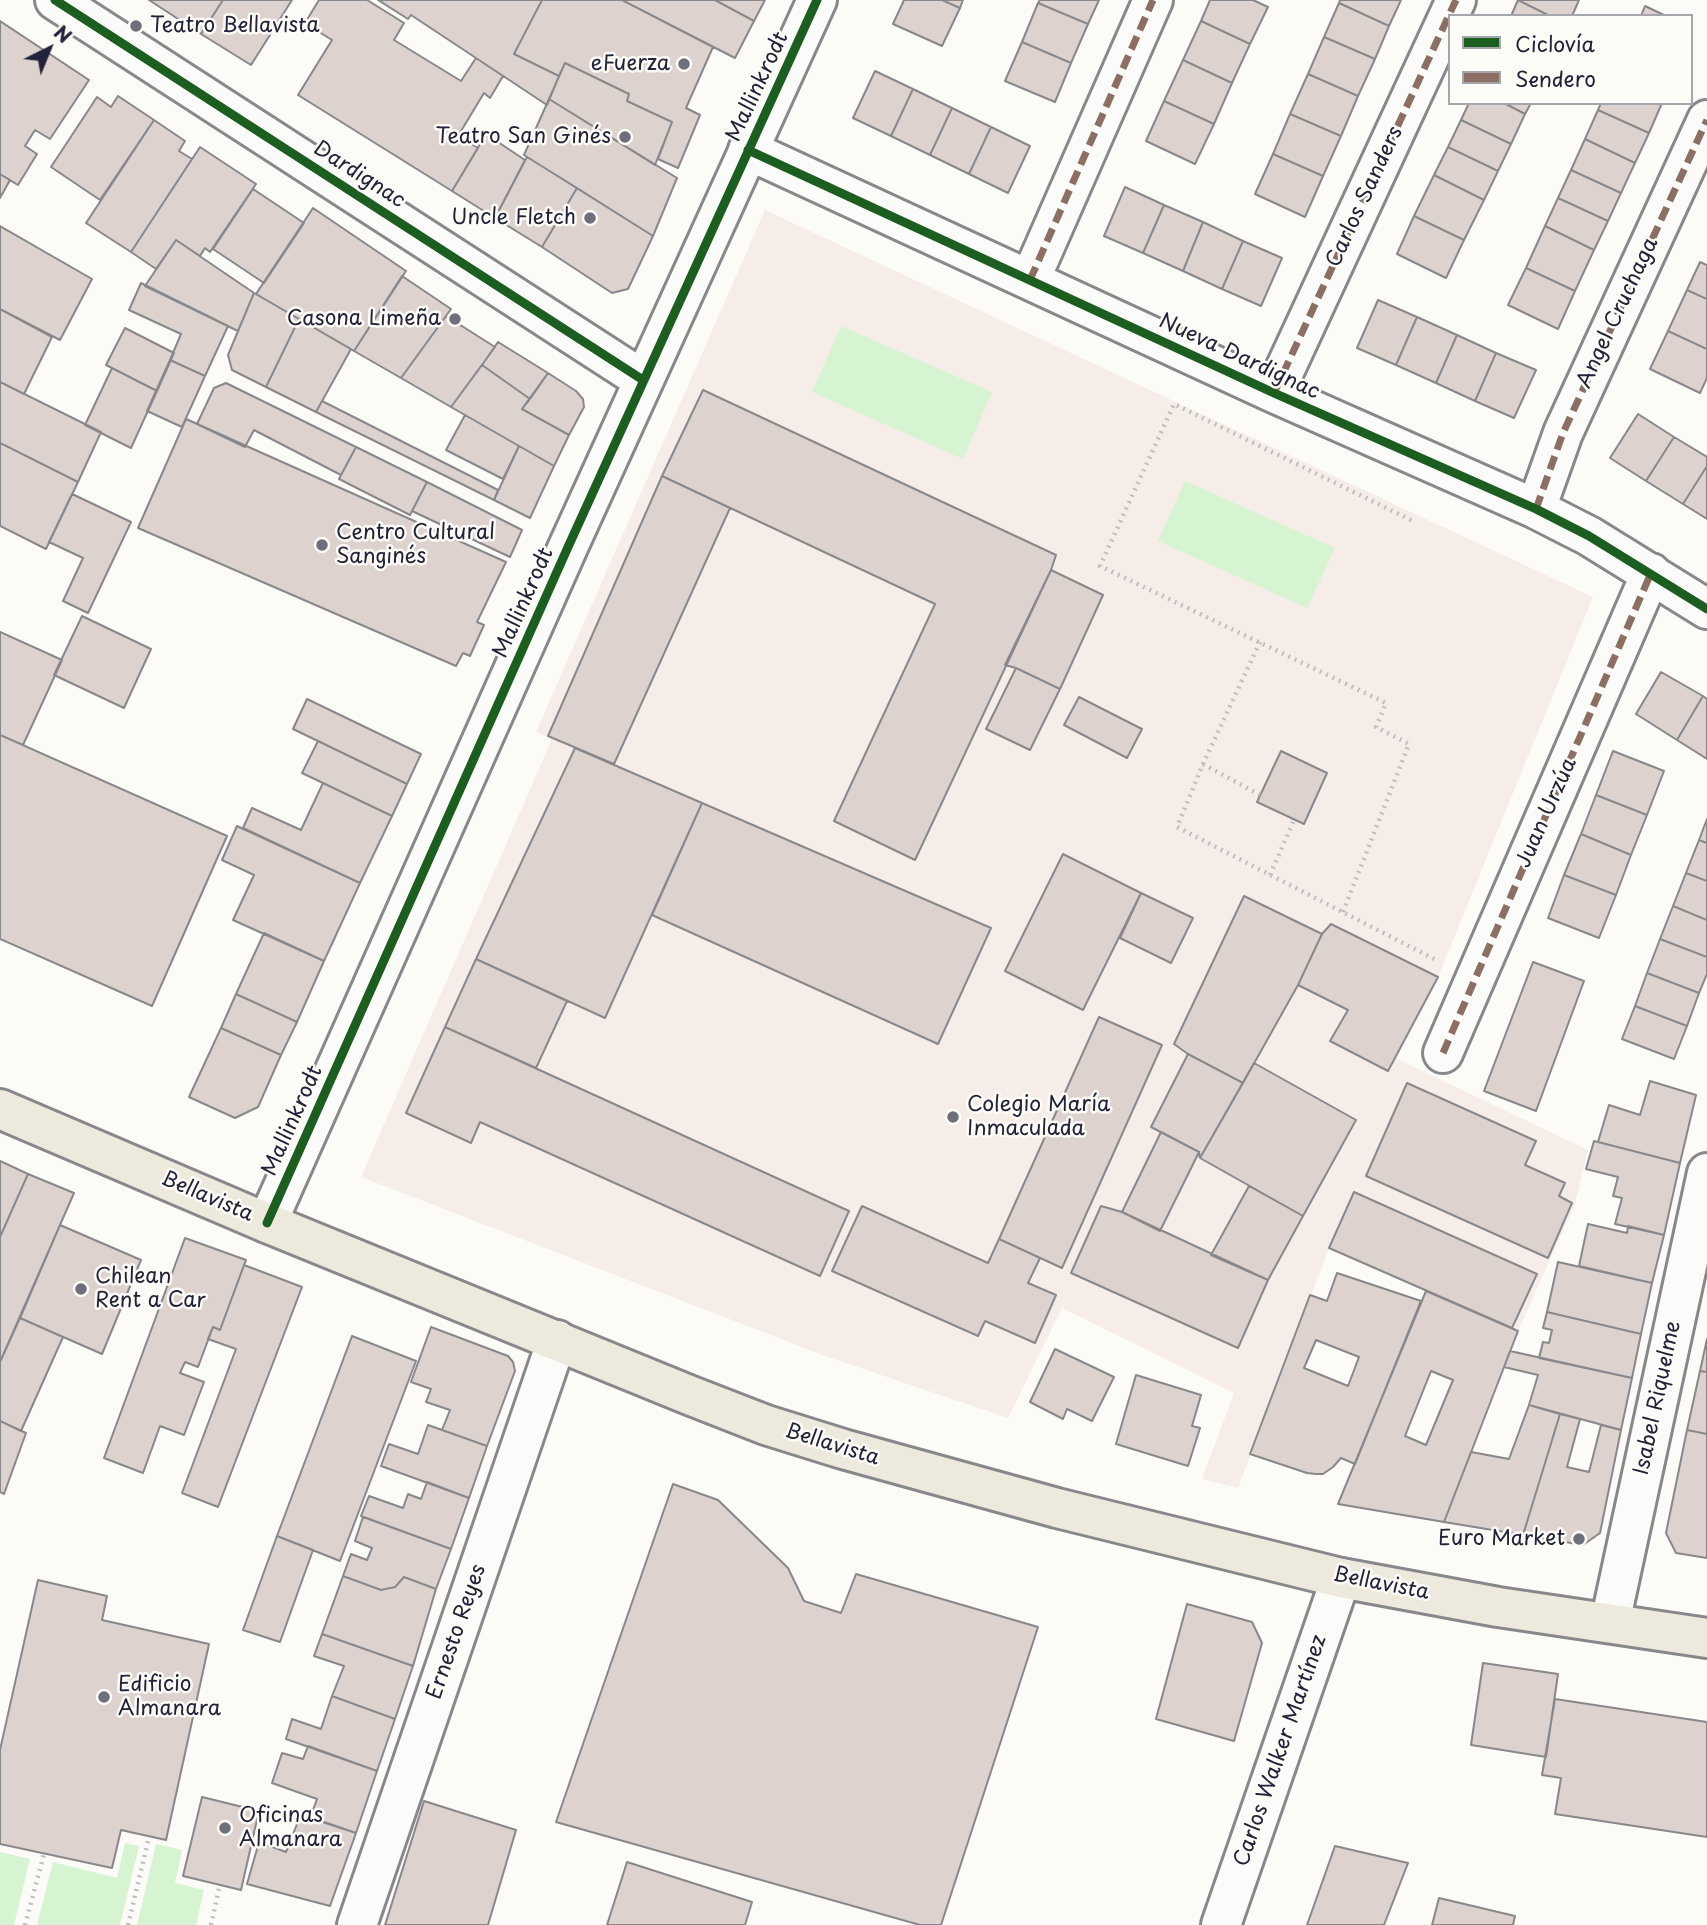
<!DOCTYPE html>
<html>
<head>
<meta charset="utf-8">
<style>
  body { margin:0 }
  #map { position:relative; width:1707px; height:1925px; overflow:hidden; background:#fcfbf8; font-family:"Playpen Sans",sans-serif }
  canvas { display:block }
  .legend { position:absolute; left:1448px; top:14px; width:245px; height:91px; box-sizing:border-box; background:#fdfcf7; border:2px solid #a5a5ac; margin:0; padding:9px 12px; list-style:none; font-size:21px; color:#22223b }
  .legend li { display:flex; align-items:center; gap:14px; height:35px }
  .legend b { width:35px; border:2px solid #a5a5ac }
  .north { position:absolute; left:14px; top:14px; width:70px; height:70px; -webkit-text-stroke:5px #fdfcf7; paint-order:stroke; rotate:43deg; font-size:19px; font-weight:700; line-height:28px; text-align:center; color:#22223b }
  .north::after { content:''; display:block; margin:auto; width:24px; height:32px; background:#22223b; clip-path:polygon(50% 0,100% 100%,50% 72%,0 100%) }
</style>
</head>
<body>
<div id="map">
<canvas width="1707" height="1925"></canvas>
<ul class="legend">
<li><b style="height:9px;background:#1b5e20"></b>Ciclovía</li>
<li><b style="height:9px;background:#8d6e63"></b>Sendero</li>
</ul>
<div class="north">N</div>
</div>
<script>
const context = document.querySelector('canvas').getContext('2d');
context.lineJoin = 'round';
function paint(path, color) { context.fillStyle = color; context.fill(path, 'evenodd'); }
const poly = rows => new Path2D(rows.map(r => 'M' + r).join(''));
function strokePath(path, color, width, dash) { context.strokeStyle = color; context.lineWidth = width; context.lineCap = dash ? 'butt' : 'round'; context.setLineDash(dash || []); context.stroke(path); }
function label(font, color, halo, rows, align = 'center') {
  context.font = font + ' "Playpen Sans",sans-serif'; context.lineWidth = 5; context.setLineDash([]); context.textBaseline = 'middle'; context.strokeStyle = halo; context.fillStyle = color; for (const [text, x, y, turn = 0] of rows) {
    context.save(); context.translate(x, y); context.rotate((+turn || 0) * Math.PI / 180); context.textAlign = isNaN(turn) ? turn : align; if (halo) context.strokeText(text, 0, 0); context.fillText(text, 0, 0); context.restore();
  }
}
paint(poly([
  [765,210,1593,597,1438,977,1395,1058,1588,1150,1575,1204,1518,1331,1329,1248,1238,1488,1202,1479,1234,1393,1062,1308,1008,1418,825,1356,361,1177,552,739,536,732]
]), '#f7ede8');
paint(poly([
  [841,326,992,392,963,459,812,392],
  [1185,481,1335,548,1307,608,1158,541],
  [125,1843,139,1846,120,1925,37,1925,53,1862,117,1878],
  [156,1844,182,1850,175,1883,204,1890,196,1925,137,1925],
  [0,1852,30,1859,14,1925,0,1925]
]), '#d6f4d2');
const building = poly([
  [149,0,223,0,201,34,149,0],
  [223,0,292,0,251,65,201,34,223,0],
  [319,0,367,0,404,23,394,40,461,81,476,58,503,76,490,98,484,93,458,136,478,148,452,191,298,95,332,40,305,23,319,0],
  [378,0,542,0,514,54,559,76,547,105,411,15,408,19,378,0],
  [542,0,622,0,713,47,686,108,700,115,678,168,658,159,672,122,627,101,629,94,565,63,559,76,514,54,542,0],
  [622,0,715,0,754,21,735,58,622,0],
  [715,0,765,0,754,21,715,0],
  [904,0,942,0,960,8,942,46,893,24,904,0],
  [942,0,963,0,960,8,942,0],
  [1040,0,1099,0,1088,24,1038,3,1040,0],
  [1210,0,1253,0,1268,7,1250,44,1201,21,1210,0],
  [1340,0,1401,0,1389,26,1339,3,1340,0],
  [1518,0,1550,16,1511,16,1518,0],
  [1518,0,1579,0,1572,16,1550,16,1518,0],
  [1038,3,1088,24,1071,63,1022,42,1038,3],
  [1339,3,1389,26,1375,59,1324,37,1339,3],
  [1645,6,1666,16,1641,16,1645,6],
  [0,21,89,80,50,139,35,130,25,146,37,154,18,185,0,174,0,21],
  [1201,21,1250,44,1232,83,1183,60,1201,21],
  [1324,37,1375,59,1358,96,1308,74,1324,37],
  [1022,42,1071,63,1055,102,1005,81,1022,42],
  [1183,60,1232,83,1214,124,1164,101,1183,60],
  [565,63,629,94,627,101,672,122,655,165,549,99,565,63],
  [875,71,913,89,891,136,853,118,875,71],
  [1308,74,1358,96,1341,136,1290,114,1308,74],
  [913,89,952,108,930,155,891,136,913,89],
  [118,96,154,120,100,200,51,167,97,97,111,107,118,96],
  [549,99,677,178,653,236,524,155,549,99],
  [1164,101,1214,124,1195,164,1146,141,1164,101],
  [1469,103,1504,103,1525,114,1511,144,1461,120,1469,103],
  [1504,103,1531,103,1525,114,1504,103],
  [1601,103,1662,103,1649,133,1598,110,1601,103],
  [952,108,991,127,969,174,930,155,952,108],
  [1598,110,1649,133,1635,163,1585,139,1598,110],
  [1290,114,1341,136,1323,176,1273,154,1290,114],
  [154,120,185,141,179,151,192,159,131,252,86,223,154,120],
  [1461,120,1511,144,1498,171,1448,147,1461,120],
  [991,127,1030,146,1008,193,969,174,991,127],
  [486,134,525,160,495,218,452,191,486,134],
  [1585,139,1635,163,1621,193,1571,170,1585,139],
  [200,147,256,184,210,252,205,248,200,256,176,240,156,269,131,252,200,147],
  [1448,147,1498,171,1484,200,1434,175,1448,147],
  [1273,154,1323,176,1305,217,1255,194,1273,154],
  [527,157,577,188,542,247,495,218,527,157],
  [1571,170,1621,193,1608,221,1558,198,1571,170],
  [0,174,10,180,0,198,0,174],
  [1434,175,1484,200,1464,240,1414,216,1434,175],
  [1125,187,1164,205,1143,253,1104,236,1125,187],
  [577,188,653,236,628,289,612,293,542,247,577,188],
  [253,189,304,223,264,283,213,249,253,189],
  [1558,198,1608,221,1594,250,1545,226,1558,198],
  [1164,205,1203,222,1183,271,1143,253,1164,205],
  [313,208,406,271,354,351,256,294,313,208],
  [1414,216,1464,240,1446,278,1397,254,1414,216],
  [1203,222,1243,241,1222,289,1183,271,1203,222],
  [0,226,92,279,60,340,0,309,0,226],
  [1545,226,1594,250,1575,291,1526,268,1545,226],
  [176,240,254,293,238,331,145,286,176,240],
  [1243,241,1282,258,1261,306,1222,289,1243,241],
  [1700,262,1707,265,1707,299,1687,290,1700,262],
  [1526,268,1575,291,1558,329,1508,305,1526,268],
  [402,276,451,309,401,378,354,351,402,276],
  [141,283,228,326,205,376,170,360,181,334,129,310,141,283],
  [1687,290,1707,299,1707,349,1668,331,1687,290],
  [254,293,299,319,266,387,232,370,228,355,254,293],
  [1378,300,1417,317,1396,365,1357,348,1378,300],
  [0,309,52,337,24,394,0,382,0,309],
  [446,316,495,347,451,407,401,378,446,316],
  [1417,317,1457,335,1436,383,1396,365,1417,317],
  [299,319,351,349,316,412,266,387,299,319],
  [125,328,174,353,157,391,106,365,125,328],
  [1668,331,1707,349,1707,378,1700,393,1650,369,1668,331],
  [1457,335,1496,353,1475,401,1436,383,1457,335],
  [498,342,548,373,530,399,482,365,498,342],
  [1496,353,1536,370,1514,418,1475,401,1496,353],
  [170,360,205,376,182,427,147,411,170,360],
  [482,365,530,399,522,409,569,435,554,466,451,407,482,365],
  [112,368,157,391,131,448,85,425,112,368],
  [548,373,576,391,583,399,584,407,569,435,522,409,548,373],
  [0,382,101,432,78,482,0,443,0,382],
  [226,383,356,447,341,475,254,430,245,447,197,424,214,388,226,383],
  [703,390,1056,555,1051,570,915,860,834,821,935,604,662,476,703,390],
  [322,401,498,490,494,500,316,412,322,401],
  [1638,414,1674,437,1646,481,1610,458,1638,414],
  [465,415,519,446,503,479,446,450,465,415],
  [186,419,506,562,477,622,484,625,470,656,463,653,456,666,138,528,186,419],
  [1674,437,1707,457,1707,466,1683,504,1646,481,1674,437],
  [0,443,78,482,46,549,0,526,0,443],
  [519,446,554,466,530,518,494,500,519,446],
  [356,447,427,482,410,515,339,479,356,447],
  [1707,466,1707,519,1683,504,1707,466],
  [662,476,730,508,614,764,548,736,662,476],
  [427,482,522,530,510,557,412,511,427,482],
  [72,494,131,522,88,613,63,601,83,558,49,542,72,494],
  [1051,570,1103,595,1060,689,1016,668,1005,665,1051,570],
  [82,616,151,649,124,708,54,675,82,616],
  [0,632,62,660,23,745,0,735,0,632],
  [1016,668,1060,689,1030,750,986,729,1016,668],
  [1661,672,1703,696,1677,740,1636,714,1661,672],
  [1703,696,1707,699,1707,759,1677,740,1703,696],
  [1079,697,1142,729,1127,758,1064,725,1079,697],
  [307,699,421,754,407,784,293,729,307,699],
  [0,735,227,836,152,1006,0,939,0,735],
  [318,741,407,784,392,816,302,773,318,741],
  [575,748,702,803,605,1018,476,959,575,748],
  [1281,751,1327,773,1304,824,1257,802,1281,751],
  [1613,751,1664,771,1647,815,1596,795,1613,751],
  [323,783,392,816,360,883,243,828,252,808,301,830,323,783],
  [1596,795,1647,815,1631,855,1581,834,1596,795],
  [702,803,991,928,938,1044,652,915,702,803],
  [1707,819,1707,843,1699,840,1707,819],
  [237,826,360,883,324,961,233,920,254,875,222,860,237,826],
  [1581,834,1631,855,1616,895,1564,875,1581,834],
  [1699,840,1707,843,1707,881,1686,873,1699,840],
  [1063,854,1141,893,1083,1010,1005,971,1063,854],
  [1686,873,1707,881,1707,920,1673,906,1686,873],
  [1564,875,1616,895,1599,938,1548,918,1564,875],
  [1141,893,1193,918,1171,963,1120,938,1141,893],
  [1244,896,1322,934,1298,985,1243,1083,1188,1054,1174,1044,1244,896],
  [1673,906,1707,920,1707,957,1660,939,1673,906],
  [1331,924,1438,977,1388,1071,1330,1041,1348,1010,1298,985,1322,934,1331,924],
  [264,933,324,961,297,1022,236,994,264,933],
  [1660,939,1707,957,1707,974,1699,993,1647,973,1660,939],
  [476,959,567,1001,536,1068,445,1027,476,959],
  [1533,962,1584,981,1536,1111,1484,1091,1533,962],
  [1647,973,1699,993,1687,1026,1635,1006,1647,973],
  [236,994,297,1022,281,1055,221,1028,236,994],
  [1635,1006,1687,1026,1674,1059,1622,1039,1635,1006],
  [1099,1017,1162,1045,1062,1268,999,1239,1099,1017],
  [445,1027,849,1211,820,1276,480,1122,471,1143,406,1113,445,1027],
  [221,1028,281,1055,258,1107,235,1118,189,1097,221,1028],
  [1188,1054,1243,1083,1200,1158,1199,1152,1151,1127,1188,1054],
  [1254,1063,1356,1120,1303,1216,1200,1158,1254,1063],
  [1650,1081,1696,1095,1680,1163,1598,1142,1609,1105,1640,1115,1650,1081],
  [1407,1083,1536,1141,1525,1165,1565,1183,1559,1196,1572,1203,1548,1258,1366,1176,1407,1083],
  [1161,1132,1199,1152,1160,1231,1122,1212,1161,1132],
  [1594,1141,1680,1163,1664,1235,1615,1224,1622,1198,1613,1196,1618,1177,1586,1169,1594,1141],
  [0,1161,28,1174,0,1237,0,1161],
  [28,1174,74,1193,0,1362,0,1237,28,1174],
  [1249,1186,1303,1216,1268,1280,1211,1255,1249,1186],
  [1354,1192,1537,1274,1512,1328,1329,1248,1354,1192],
  [862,1206,988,1263,999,1239,1040,1258,1028,1283,1056,1295,1035,1343,985,1321,978,1336,832,1271,862,1206],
  [1101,1206,1122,1212,1268,1280,1238,1348,1071,1273,1101,1206],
  [1588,1224,1627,1233,1628,1226,1664,1235,1652,1283,1579,1266,1588,1224],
  [60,1225,141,1260,102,1354,20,1318,60,1225],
  [185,1238,246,1260,220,1330,213,1327,198,1367,185,1362,180,1373,204,1382,184,1435,160,1426,143,1473,104,1458,185,1238],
  [1558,1262,1652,1283,1641,1334,1547,1312,1558,1262],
  [244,1265,302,1287,218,1507,182,1493,236,1349,208,1339,213,1327,220,1330,244,1265],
  [1337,1273,1421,1301,1355,1464,1341,1458,1333,1467,1323,1474,1316,1474,1307,1473,1250,1454,1310,1295,1327,1301,1337,1273],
  [1316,1340,1359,1357,1348,1386,1304,1368,1316,1340],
  [1426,1291,1518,1331,1444,1522,1338,1504,1426,1291],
  [1431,1371,1453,1380,1426,1445,1405,1436,1431,1371],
  [1547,1312,1641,1334,1632,1378,1539,1358,1543,1342,1549,1343,1552,1330,1543,1328,1547,1312],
  [20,1318,63,1337,21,1431,0,1421,0,1362,20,1318],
  [431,1327,508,1356,513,1362,515,1371,487,1446,442,1430,450,1410,426,1402,431,1389,411,1382,431,1327],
  [352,1336,416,1361,340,1561,277,1536,352,1336],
  [1707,1339,1707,1372,1700,1371,1707,1339],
  [1055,1349,1114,1377,1092,1421,1067,1409,1063,1419,1030,1402,1055,1349],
  [1510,1351,1632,1378,1621,1430,1529,1405,1538,1375,1504,1367,1510,1351],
  [1700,1371,1707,1372,1707,1434,1687,1430,1700,1371],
  [1136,1375,1201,1395,1192,1426,1200,1428,1188,1466,1116,1444,1136,1375],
  [1529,1405,1560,1414,1523,1535,1444,1522,1471,1452,1509,1459,1529,1405],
  [1560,1414,1580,1419,1567,1467,1589,1472,1601,1425,1621,1430,1600,1533,1583,1545,1523,1535,1560,1414],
  [0,1421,26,1433,4,1494,0,1492,0,1421],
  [428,1425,487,1446,469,1498,381,1466,389,1444,418,1454,428,1425],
  [1687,1430,1707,1434,1707,1558,1676,1553,1666,1533,1687,1430],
  [427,1482,469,1498,451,1549,361,1516,369,1496,403,1508,408,1494,421,1499,427,1482],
  [673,1484,718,1500,788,1568,804,1601,841,1613,856,1574,1038,1627,941,1925,920,1925,556,1822,673,1484],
  [363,1517,451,1549,436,1589,404,1577,395,1587,381,1590,343,1576,351,1554,367,1560,372,1548,355,1541,363,1517],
  [277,1536,313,1550,280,1642,243,1630,277,1536],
  [343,1576,381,1590,395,1587,404,1577,436,1589,413,1666,322,1634,343,1576],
  [38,1580,107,1596,102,1620,209,1644,166,1840,121,1830,112,1868,0,1844,0,1750,38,1580],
  [1187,1604,1252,1622,1262,1643,1234,1741,1156,1719,1187,1604],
  [322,1634,413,1666,395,1719,332,1696,344,1666,314,1656,322,1634],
  [1483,1663,1558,1674,1546,1757,1471,1745,1483,1663],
  [332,1696,395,1719,377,1771,286,1739,292,1719,321,1729,332,1696],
  [1555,1699,1707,1722,1707,1837,1555,1814,1561,1778,1542,1775,1555,1699],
  [308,1746,377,1771,356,1833,310,1818,317,1799,272,1783,282,1753,303,1759,308,1746],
  [202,1797,259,1811,241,1890,183,1876,202,1797],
  [424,1801,516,1830,488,1925,385,1925,424,1801],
  [301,1814,356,1833,330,1906,247,1884,259,1842,286,1852,301,1814],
  [1335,1846,1408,1863,1384,1925,1307,1925,1335,1846],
  [627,1862,752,1902,745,1925,607,1925,627,1862],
  [1439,1898,1515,1916,1513,1925,1432,1925,1439,1898]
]);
paint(building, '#ded2cf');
strokePath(building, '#88888c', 2);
const street = poly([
  [55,0,643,380],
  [748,150,1274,393,1536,509,1589,536,1707,609],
  [1030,280,1153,0],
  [1274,393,1456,0],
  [1536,509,1563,433,1707,120],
  [1443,1053,1651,573],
  [267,1223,568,547,817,0],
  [1610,1623,1707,1173],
  [357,1925,557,1340],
  [1221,1925,1341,1578]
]);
const primary = poly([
  [0,1109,267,1223,689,1395,766,1425,843,1449,1057,1508,1341,1578,1498,1607,1707,1638]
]);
strokePath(street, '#88888c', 44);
strokePath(primary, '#88888c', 44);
strokePath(poly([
  [1260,642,1203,764,1177,827,1436,960],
  [1203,764,1260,795],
  [1270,875,1294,820],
  [1343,912,1409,744,1376,727,1386,703,1100,566,1174,404,1415,522],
  [25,1925,44,1854],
  [128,1925,149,1837],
  [211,1925,220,1884]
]), '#bfbfc0', 4.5, [2, 5]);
strokePath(street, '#fbfbf9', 38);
strokePath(primary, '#edeadd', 38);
strokePath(poly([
  [1030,280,1153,0],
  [1274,393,1456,0],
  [1536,509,1563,433,1707,120],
  [1443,1053,1651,573]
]), '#8d6e63', 7, [14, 7]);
strokePath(poly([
  [55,0,643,380],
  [748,150,1274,393,1536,509,1589,536,1707,609],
  [267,1223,568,547,817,0]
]), '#1b5e20', 9);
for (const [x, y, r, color] of [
  [136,26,7,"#6e6e7d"],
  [684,64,7,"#6e6e7d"],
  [625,137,7,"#6e6e7d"],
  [590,218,7,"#6e6e7d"],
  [455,319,7,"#6e6e7d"],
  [322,545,7,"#6e6e7d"],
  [953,1117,7,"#6e6e7d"],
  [81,1289,7,"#6e6e7d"],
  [1579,1539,7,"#6e6e7d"],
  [104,1697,7,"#6e6e7d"],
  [225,1828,7,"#6e6e7d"]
]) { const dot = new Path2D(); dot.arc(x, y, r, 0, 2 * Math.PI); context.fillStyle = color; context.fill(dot); strokePath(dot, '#fdfcf7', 2.5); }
label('21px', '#22223b', '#fdfcf7', [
  ["Teatro Bellavista",150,26],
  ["eFuerza",670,64,"right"],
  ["Teatro San Ginés",611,137,"right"],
  ["Uncle Fletch",576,218,"right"],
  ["Casona Limeña",441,319,"right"],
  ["Centro Cultural",336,533],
  ["Sanginés",336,557],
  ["Colegio María",967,1105],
  ["Inmaculada",967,1129],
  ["Chilean",95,1277],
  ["Rent a Car",95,1301],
  ["Euro Market",1565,1539,"right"],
  ["Edificio",118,1685],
  ["Almanara",118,1709],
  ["Oficinas",239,1816],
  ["Almanara",239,1840]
], 'left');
label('21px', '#22223b', '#fdfcf7', [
  ["Mallinkrodt",758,87,-65],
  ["Dardignac",359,175,33],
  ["Carlos Sanders",1365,197,-65],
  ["Angel Cruchaga",1618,313,-65],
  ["Nueva Dardignac",1239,357,25],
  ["Mallinkrodt",524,603,-66],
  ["Juan Urzúa",1547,813,-66],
  ["Mallinkrodt",293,1121,-66],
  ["Bellavista",207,1197,23],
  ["Isabel Riquelme",1658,1398,-78],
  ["Bellavista",832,1445,17],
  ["Bellavista",1381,1584,11],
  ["Ernesto Reyes",457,1632,-71],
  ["Carlos Walker Martínez",1281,1751,-71]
]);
</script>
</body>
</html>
